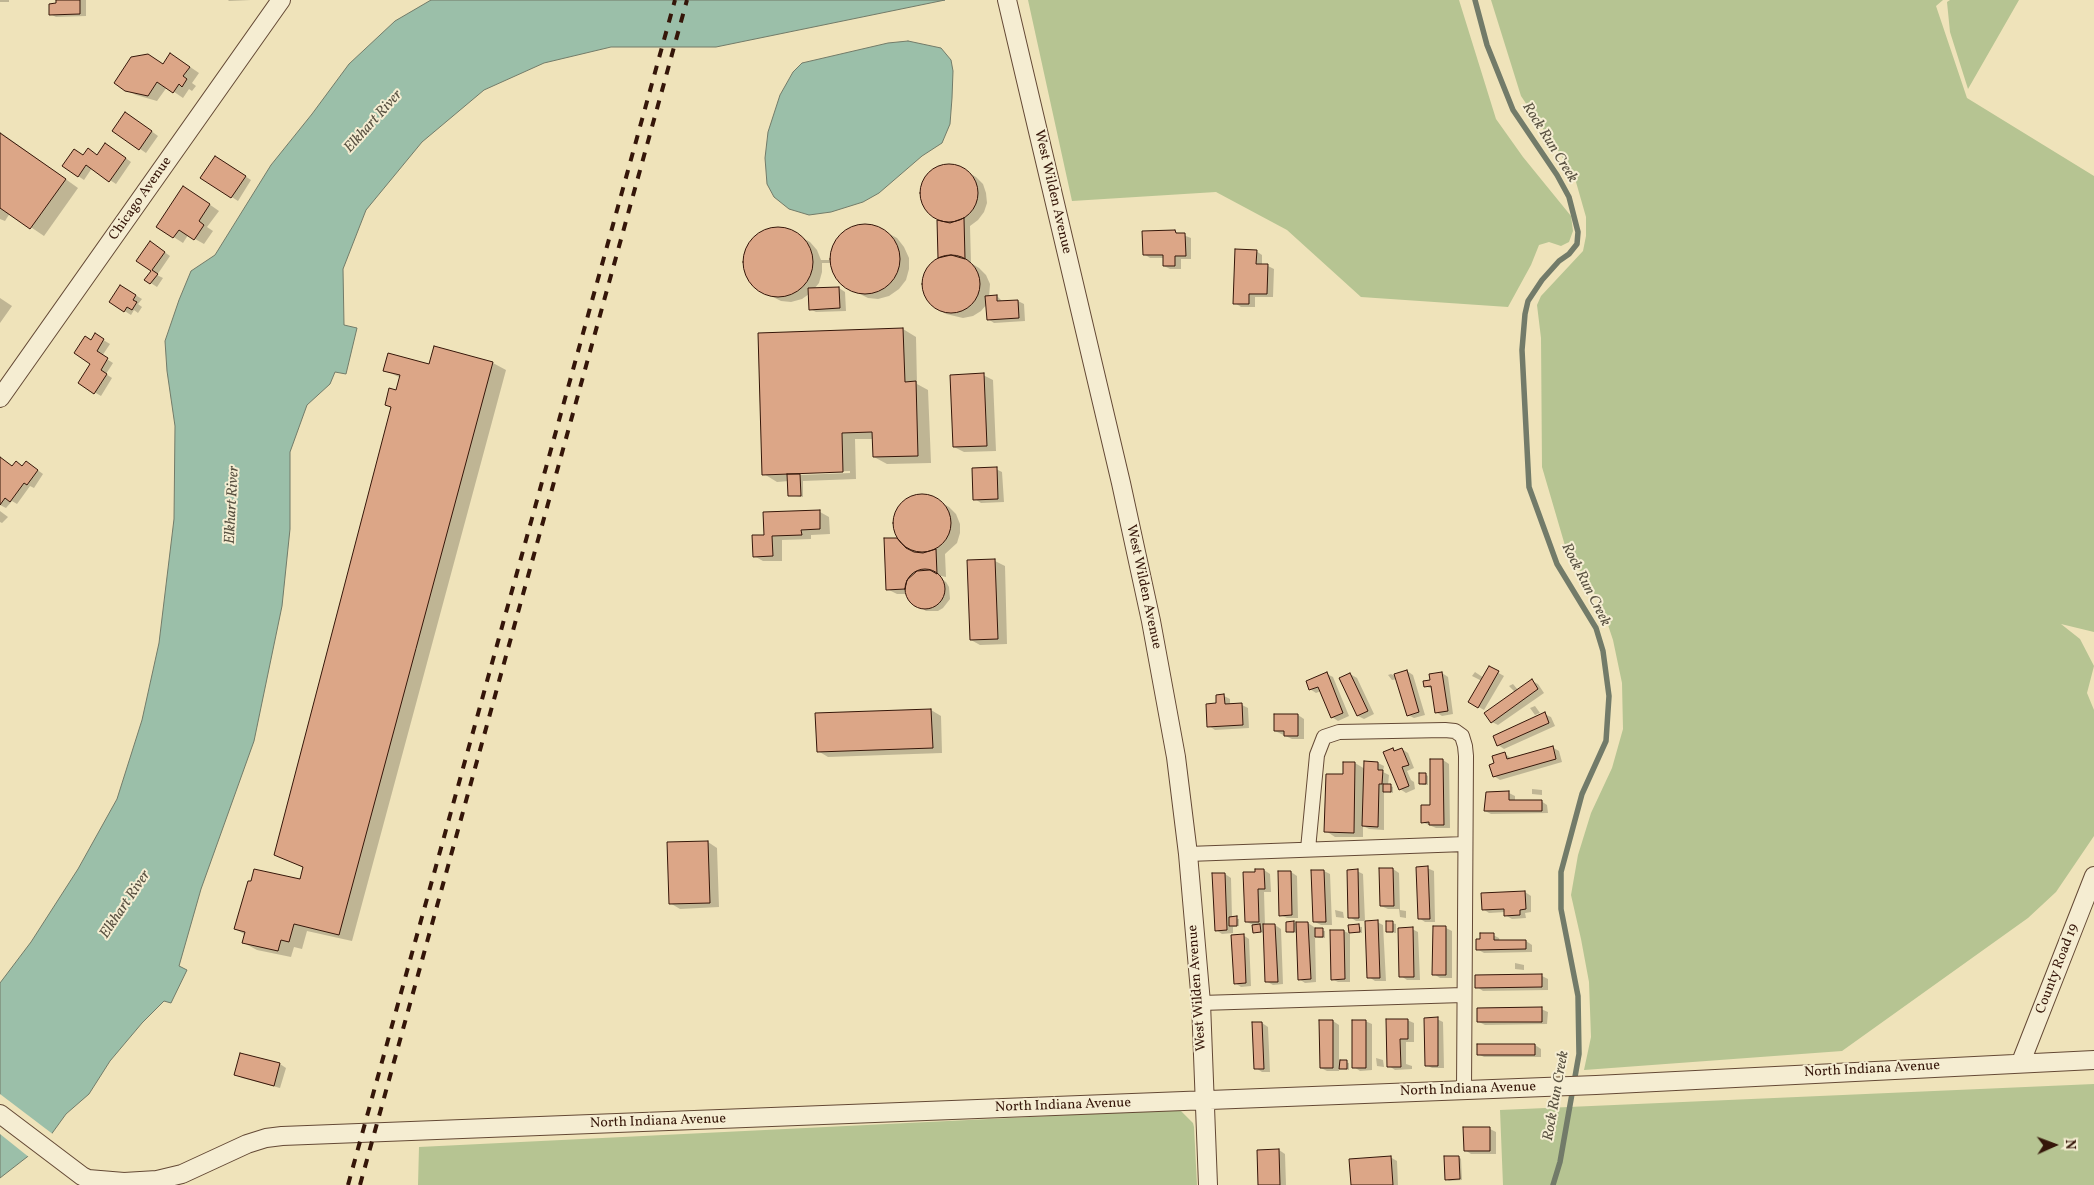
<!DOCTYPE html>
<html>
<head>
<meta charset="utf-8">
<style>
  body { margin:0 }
  #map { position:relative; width:2094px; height:1185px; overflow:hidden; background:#efe3ba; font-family:Vollkorn,serif }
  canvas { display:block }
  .north { position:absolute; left:2029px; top:1120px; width:50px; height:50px; -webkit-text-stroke:4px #f5edd2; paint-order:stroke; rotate:88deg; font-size:14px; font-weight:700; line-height:20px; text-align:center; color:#351609 }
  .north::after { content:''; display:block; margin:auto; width:18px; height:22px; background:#351609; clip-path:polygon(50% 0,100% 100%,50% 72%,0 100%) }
</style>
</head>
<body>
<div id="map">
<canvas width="2094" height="1185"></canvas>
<div class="north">N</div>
</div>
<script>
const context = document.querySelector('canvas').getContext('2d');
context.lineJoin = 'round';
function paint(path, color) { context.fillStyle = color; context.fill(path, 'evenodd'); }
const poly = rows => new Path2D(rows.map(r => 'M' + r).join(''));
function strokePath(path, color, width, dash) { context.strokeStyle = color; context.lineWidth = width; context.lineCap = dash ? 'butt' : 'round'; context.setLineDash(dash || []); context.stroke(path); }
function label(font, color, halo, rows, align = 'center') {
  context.font = font + ' Vollkorn,serif'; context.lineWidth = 4; context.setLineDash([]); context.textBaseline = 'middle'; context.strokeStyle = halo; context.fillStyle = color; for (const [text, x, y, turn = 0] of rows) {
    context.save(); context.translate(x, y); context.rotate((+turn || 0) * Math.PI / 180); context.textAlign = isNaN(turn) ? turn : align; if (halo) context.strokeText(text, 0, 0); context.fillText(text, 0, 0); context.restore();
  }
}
paint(poly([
  [1028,0,1459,0,1496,119,1523,157,1571,216,1573,231,1569,242,1561,246,1549,242,1539,245,1531,265,1508,307,1361,297,1287,230,1216,192,1072,201],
  [1491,0,1943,0,1936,6,1967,98,2094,176,2094,632,2061,624,2080,639,2094,666,2087,693,2094,710,2094,836,2056,892,2028,918,1842,1051,1584,1070,1591,1037,1589,982,1581,939,1571,895,1578,855,1591,813,1612,768,1623,729,1622,683,1613,640,1601,604,1566,549,1542,467,1541,338,1537,305,1541,296,1583,251,1586,236,1586,217,1576,182,1564,160,1521,96],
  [1950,0,2019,0,1968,89,1950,32,1947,2],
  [2094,1084,2094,1185,1503,1185,1500,1110],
  [1172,1110,1181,1111,1193,1123,1194,1127,1197,1185,418,1185,419,1147]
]), '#b6c492');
const water = poly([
  [431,0,945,0,716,47,611,47,544,63,484,90,422,142,366,210,343,269,344,325,357,328,346,374,335,372,330,384,307,405,290,452,290,529,282,606,254,741,201,889,179,966,187,970,171,1003,164,1001,142,1023,110,1061,89,1094,66,1114,45,1143,0,1178,0,983,31,942,78,869,117,799,142,720,159,643,174,519,175,426,167,371,165,341,179,300,191,271,215,255,271,165,312,114,349,64,395,21,431,0],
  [908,41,941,48,951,60,953,71,952,98,950,124,942,143,922,156,879,193,863,202,831,212,809,215,789,209,774,197,767,184,765,158,768,132,780,95,793,72,802,63,888,43,908,41]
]);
paint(water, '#9bbfa9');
strokePath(water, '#727b69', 1);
paint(poly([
  [0,1094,54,1135,47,1145,30,1158,0,1134]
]), '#efe3ba');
paint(poly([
  [0,0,9,0,9,2,0,2],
  [57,0,86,0,86,16,56,17,50,14,57,5],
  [228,0,251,0,229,1],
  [180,60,199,73,192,83,196,86,192,91,189,89,183,98,167,87,157,101,136,95,126,90,164,65],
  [132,117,158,136,146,153,114,131],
  [0,132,78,188,44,236,10,213,5,221,0,219],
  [112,148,131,162,116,184,92,168,84,180,78,176,84,156,98,156],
  [222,161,251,180,238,201,202,178],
  [948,165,957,166,976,177,983,184,986,193,987,203,984,212,978,220,970,226,971,263,979,268,986,275,990,284,989,297,997,296,1003,302,1018,301,1024,304,1025,321,994,323,988,319,987,304,981,311,973,316,963,318,946,314,936,308,925,294,923,286,928,269,941,258,938,219,927,211,922,203,921,186,931,171],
  [193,193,219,211,207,227,213,231,204,244,188,235,183,243,158,227],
  [865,225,876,227,897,238,904,247,909,258,909,269,906,280,899,289,889,296,878,299,868,298,858,293,839,280,834,271,832,263,822,263,822,272,819,283,814,289,839,288,845,292,846,311,816,312,810,309,809,294,802,299,791,302,781,301,761,291,752,283,747,274,745,264,746,253,750,243,758,235,767,230,778,228,789,230,810,242,817,250,821,260,832,260,833,250,838,240,845,232,854,227],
  [1175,232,1191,238,1191,259,1181,259,1181,269,1170,269,1164,266,1164,258,1150,258,1144,254],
  [156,246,170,256,157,275,163,278,157,287,146,280,152,271,138,261],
  [1256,251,1262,255,1262,265,1268,266,1274,269,1273,297,1255,297,1255,307,1241,307,1235,303],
  [127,290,142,299,138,304,142,307,138,313,134,310,131,315,110,302],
  [0,298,12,306,0,323],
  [903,329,916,337,917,384,928,390,931,463,887,464,874,457,873,439,855,439,856,479,803,481,803,497,789,495,789,481,777,482,764,474],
  [850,471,850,473,800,475,798,473],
  [95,335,110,344,102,356,113,363,106,374,112,378,101,396,79,383,92,363,91,341],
  [493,363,506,370,352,941,307,931,302,949,294,947,291,957,257,950,244,943,246,935,235,929,301,881,304,868,276,854,392,408,386,405,397,392,401,378,384,370],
  [983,375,993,380,996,451,964,452,954,447],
  [0,459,13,467,32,466,43,474,34,488,30,486,17,504,12,501,6,508,0,505],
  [996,469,1002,472,1004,502,981,503,975,499],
  [921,495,931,497,949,507,956,514,960,524,960,533,957,543,945,554,946,577,936,575,946,582,949,587,950,599,943,608,938,611,926,611,909,599,907,594,897,594,887,589,885,539,898,539,894,525,898,508,912,497],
  [0,511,8,517,2,523,0,522],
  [820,512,829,517,830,534,811,535,811,539,782,540,782,561,763,561,754,556,765,536],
  [995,561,1005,566,1007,644,980,645,971,640,968,562],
  [1490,668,1504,676,1484,710,1470,702,1482,681,1472,676,1475,672,1484,678],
  [1407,671,1413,675,1425,715,1414,718,1408,715,1397,679,1392,680,1388,675,1391,674,1397,677],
  [1442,673,1448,677,1453,714,1442,716,1436,712,1433,689,1425,686],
  [1327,674,1333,677,1349,716,1338,721,1332,717,1321,691,1316,693,1310,689],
  [1350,674,1357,678,1374,714,1364,719,1358,716],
  [1532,681,1538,684,1544,693,1498,725,1492,722,1515,692,1509,686,1513,684,1518,690],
  [1224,696,1230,699,1230,705,1242,705,1248,708,1249,728,1215,730,1209,726,1218,704],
  [1535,706,1540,713,1535,715,1530,708],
  [931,710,941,716,942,753,828,757,818,751,817,715],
  [1544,714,1551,717,1555,726,1504,749,1498,745],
  [1298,715,1304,719,1304,739,1292,739,1275,731],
  [1552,747,1559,751,1562,762,1500,780,1494,776,1496,764,1505,754,1512,759],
  [1393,749,1397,751,1402,749,1408,753,1414,768,1407,771,1411,780,1414,782,1415,789,1406,793,1400,789],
  [1443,760,1449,764,1450,828,1436,828,1422,822,1432,806],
  [1344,763,1355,763,1365,769,1378,763,1384,766,1383,772,1389,775,1388,785,1393,787,1393,793,1384,791,1384,830,1369,829,1363,826,1363,837,1335,837,1326,831,1344,776],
  [1425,774,1428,776,1428,785,1423,785,1420,783],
  [1532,789,1542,790,1542,795,1532,794],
  [1509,793,1515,796,1515,801,1541,801,1547,805,1548,813,1491,814,1485,811],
  [708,842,717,848,719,907,680,909,670,903],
  [1427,868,1434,871,1435,922,1425,922,1419,918],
  [1381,869,1393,869,1399,873,1400,910,1406,911,1406,918,1400,917,1399,909,1388,909,1381,906],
  [1264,870,1270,874,1271,892,1264,892,1265,926,1275,925,1281,929,1283,984,1273,985,1266,981,1265,933,1254,932,1253,925,1247,922,1256,873],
  [1324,871,1330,874,1332,925,1321,925,1315,922],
  [1357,871,1363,874,1365,921,1356,921,1350,917],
  [1291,872,1297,876,1298,918,1287,918,1280,915],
  [1225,874,1231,878,1232,918,1239,919,1239,926,1233,927,1233,933,1222,934,1216,930],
  [1525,892,1531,896,1531,912,1525,913,1526,918,1512,919,1505,915,1505,912,1489,913,1483,909],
  [1335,910,1343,912,1344,918,1336,917],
  [1377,922,1383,925,1386,981,1375,981,1369,977],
  [1387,922,1396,924,1396,933,1387,932],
  [1293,923,1308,923,1314,927,1314,929,1325,931,1325,938,1319,938,1315,936,1316,982,1305,983,1299,979,1297,933,1287,932],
  [1350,926,1362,927,1362,933,1350,932,1350,982,1338,982,1332,979,1344,931,1350,934],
  [1446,928,1452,931,1452,978,1440,978,1434,974],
  [1412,929,1418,932,1420,980,1407,980,1401,976],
  [1243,935,1249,939,1251,986,1241,987,1235,983],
  [1493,935,1499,938,1500,942,1526,941,1532,945,1532,952,1484,953,1477,949],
  [1515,963,1524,965,1524,970,1515,969],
  [1542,976,1548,979,1548,990,1483,991,1477,987],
  [1541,1009,1548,1012,1547,1024,1485,1025,1479,1022],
  [1437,1019,1443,1022,1444,1068,1432,1068,1426,1065],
  [1407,1020,1414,1023,1414,1042,1406,1042,1406,1064,1412,1066,1412,1069,1395,1070,1389,1066],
  [1333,1021,1339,1025,1339,1061,1349,1063,1349,1070,1339,1068,1339,1071,1327,1071,1321,1068],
  [1365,1021,1372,1024,1372,1070,1360,1071,1354,1067],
  [1262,1023,1268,1027,1270,1072,1262,1072,1256,1068],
  [1535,1045,1541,1049,1541,1057,1484,1057,1478,1054],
  [1376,1058,1383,1060,1384,1067,1377,1066],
  [280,1064,286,1068,280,1088,242,1078,236,1074],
  [1490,1129,1496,1132,1496,1154,1471,1154,1465,1150],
  [1279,1150,1285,1154,1286,1185,1259,1185],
  [1390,1157,1397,1161,1398,1185,1352,1185],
  [1459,1157,1461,1159,1462,1180,1449,1181,1446,1179]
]), '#0003');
strokePath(poly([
  [1475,0,1487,45,1513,110,1557,175,1569,197,1578,232,1577,244,1569,254,1559,261,1542,280,1528,301,1525,314,1522,350,1529,487,1557,564,1596,628,1603,651,1609,696,1606,741,1582,794,1561,872,1561,909,1578,996,1579,1054,1560,1162,1553,1185]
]), '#727b69', 5.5);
const building = poly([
  [56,0,80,0,80,14,49,15,49,4,56,3,56,0],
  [170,53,190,67,183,76,187,79,182,87,179,84,173,93,157,82,148,96,125,91,114,83,131,57,148,54,163,64,170,53],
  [125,112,152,131,139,150,112,131,125,112],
  [0,133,66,179,30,229,0,208,0,133],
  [105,143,126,158,109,182,86,165,78,177,62,166,74,149,83,155,88,148,97,155,105,143],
  [215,156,246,176,231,198,200,178,215,156],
  '920 193a29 29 0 1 1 58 0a29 29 0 1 1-58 0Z',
  [183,186,210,204,199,221,204,225,194,240,179,230,173,238,156,227,183,186],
  [964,218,965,259,951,255,938,258,937,220,950,223,964,218],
  '830 259a35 35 0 1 1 70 0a35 35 0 1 1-70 0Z',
  '743 262a35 35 0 1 1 70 0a35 35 0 1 1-70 0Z',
  [1175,230,1176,233,1185,233,1186,256,1175,256,1175,266,1163,266,1163,255,1143,255,1142,231,1175,230],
  [150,241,165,252,152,270,158,274,150,284,144,280,151,271,136,261,150,241],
  [1235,249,1257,250,1256,264,1268,264,1267,294,1249,294,1249,304,1233,304,1235,249],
  '922 284a29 29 0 1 1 58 0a29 29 0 1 1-58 0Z',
  [120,285,136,295,133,300,137,302,132,310,127,307,124,312,109,302,120,285],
  [839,287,840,308,809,310,808,288,839,287],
  [997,295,997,301,1018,300,1019,318,987,320,985,296,997,295],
  [903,328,905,382,916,381,918,456,873,457,872,432,842,433,843,472,762,475,758,333,903,328],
  [95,333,104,339,97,351,108,358,101,370,107,374,94,394,78,383,90,364,74,353,85,336,91,340,95,333],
  [434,346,493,362,339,935,294,924,289,942,281,940,278,951,242,943,245,932,234,929,248,881,251,881,254,869,300,879,303,867,274,855,391,407,385,405,389,388,396,390,400,375,383,371,388,353,429,364,434,346],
  [984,373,987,446,953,447,950,375,984,373],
  [0,457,12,466,16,461,22,466,26,461,38,470,27,485,24,483,10,502,5,498,0,505,0,457],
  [997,467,998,499,973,500,972,468,997,467],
  [787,474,800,474,801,496,788,496,787,474],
  '893 523a29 29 0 1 1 58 0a29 29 0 1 1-58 0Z',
  [820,510,820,529,801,530,802,535,772,536,773,556,753,557,752,535,764,535,763,512,820,510],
  [884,538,897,538,906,548,914,552,923,553,936,549,937,574,930,570,917,571,907,580,905,589,886,590,884,538],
  [995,559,998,639,970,640,967,560,995,559],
  '905 589a20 20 0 1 1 40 0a20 20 0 1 1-40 0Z',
  [1489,666,1499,671,1478,708,1468,702,1489,666],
  [1407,670,1419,712,1407,716,1394,674,1407,670],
  [1327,672,1343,713,1331,718,1318,687,1309,690,1306,681,1327,672],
  [1442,672,1448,711,1435,713,1431,686,1424,687,1423,681,1430,680,1429,674,1442,672],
  [1350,673,1368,711,1357,716,1339,678,1350,673],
  [1532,679,1538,689,1491,723,1484,713,1532,679],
  [1224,694,1225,704,1242,703,1243,725,1207,727,1206,704,1216,703,1216,695,1224,694],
  [931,709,933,748,817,752,815,713,931,709],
  [1545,712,1549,723,1497,746,1493,736,1545,712],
  [1274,714,1298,714,1298,736,1284,736,1284,731,1274,731,1274,714],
  [1553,746,1556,759,1493,777,1489,765,1494,763,1492,756,1505,752,1507,759,1553,746],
  [1393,748,1394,751,1402,748,1409,765,1402,767,1409,786,1399,790,1383,752,1393,748],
  [1430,759,1443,759,1444,825,1429,825,1429,822,1421,823,1421,805,1430,805,1430,759],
  [1364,761,1378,762,1378,770,1383,770,1382,784,1379,784,1378,827,1362,826,1364,761],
  [1343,762,1355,762,1354,833,1324,832,1326,774,1343,774,1343,762],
  [1419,773,1426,773,1426,784,1419,784,1419,773],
  [1383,784,1391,784,1391,792,1383,792,1383,784],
  [1509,791,1509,800,1542,800,1542,811,1484,811,1486,792,1509,791],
  [708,841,710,903,669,904,667,842,708,841],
  [1428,866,1430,919,1418,919,1416,867,1428,866],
  [1379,868,1393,868,1394,906,1380,906,1379,868],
  [1255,869,1264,869,1265,889,1258,889,1259,922,1245,922,1243,872,1255,872,1255,869],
  [1358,869,1359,918,1348,918,1347,870,1358,869],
  [1311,870,1324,870,1326,922,1313,922,1311,870],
  [1278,871,1291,871,1292,915,1279,916,1278,871],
  [1212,873,1225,873,1227,930,1215,931,1212,873],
  [1525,891,1526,909,1520,910,1520,915,1504,916,1504,909,1482,910,1481,893,1525,891],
  [1237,916,1237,926,1229,926,1229,917,1237,916],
  [1378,920,1380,978,1367,978,1365,921,1378,920],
  [1294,921,1294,932,1286,932,1286,922,1294,921],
  [1386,921,1393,921,1393,932,1386,932,1386,921],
  [1296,922,1308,922,1311,979,1298,980,1296,922],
  [1260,924,1261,932,1253,933,1252,925,1260,924],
  [1263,924,1275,924,1278,982,1265,982,1263,924],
  [1359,924,1360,932,1349,933,1348,925,1359,924],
  [1433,926,1446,926,1446,975,1432,975,1433,926],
  [1413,927,1414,977,1399,977,1398,928,1413,927],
  [1315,928,1323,928,1323,937,1315,937,1315,928],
  [1330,930,1344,930,1345,979,1331,980,1330,930],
  [1480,933,1494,933,1494,940,1526,940,1526,949,1476,950,1476,939,1480,939,1480,933],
  [1244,934,1246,983,1234,984,1231,935,1244,934],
  [1542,974,1542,987,1475,988,1475,975,1542,974],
  [1542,1007,1542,1022,1477,1022,1477,1008,1542,1007],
  [1438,1017,1438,1066,1425,1066,1424,1018,1438,1017],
  [1386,1019,1408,1019,1408,1039,1400,1039,1401,1067,1387,1067,1386,1019],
  [1319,1020,1333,1020,1333,1068,1320,1068,1319,1020],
  [1352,1020,1366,1020,1366,1068,1352,1068,1352,1020],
  [1252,1022,1262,1022,1264,1069,1254,1069,1252,1022],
  [1477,1044,1535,1044,1535,1055,1477,1055,1477,1044],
  [240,1053,280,1063,274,1086,234,1075,240,1053],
  [1340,1060,1347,1060,1347,1069,1339,1069,1340,1060],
  [1463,1127,1490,1127,1490,1151,1464,1151,1463,1127],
  [1279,1149,1280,1185,1258,1185,1257,1150,1279,1149],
  [1391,1156,1393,1185,1351,1185,1349,1159,1391,1156],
  [1444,1156,1459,1156,1460,1179,1445,1180,1444,1156]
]);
paint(building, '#dca687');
strokePath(building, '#351609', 1);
const minor = poly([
  [1308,849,1317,755,1324,737,1339,732,1445,730,1455,731,1462,736,1465,746,1466,756,1464,1090],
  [1188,854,1465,844],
  [1201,1003,1463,995]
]);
const tertiary = poly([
  [1007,0,1121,483,1151,621,1176,757,1188,854,1201,1003,1208,1185],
  [0,398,281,0],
  [2021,1062,2094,876],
  [0,1114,82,1176,88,1179,124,1182,157,1180,182,1174,247,1144,266,1138,282,1136,1596,1085,2094,1060]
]);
strokePath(minor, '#644935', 16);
strokePath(tertiary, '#644935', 20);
strokePath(minor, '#f5edd2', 14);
strokePath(tertiary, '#f5edd2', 18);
strokePath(poly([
  [348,1185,675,0],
  [360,1185,687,0]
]), '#351609', 4, [9, 9]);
label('14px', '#351609', '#f5edd2', [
  ["West Wilden Avenue",1052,192,77],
  ["Chicago Avenue",141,199,-55],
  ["West Wilden Avenue",1143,587,78],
  ["County Road 19",2058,969,-69],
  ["West Wilden Avenue",1198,988,-94],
  ["North Indiana Avenue",1872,1070,-3],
  ["North Indiana Avenue",1468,1090,-2],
  ["North Indiana Avenue",1063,1106,-2],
  ["North Indiana Avenue",658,1122,-2]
]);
label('italic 15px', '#595141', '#f5edd2', [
  ["Elkhart River",374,122,-48],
  ["Rock Run Creek",1549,143,58],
  ["Elkhart River",233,505,-87],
  ["Rock Run Creek",1585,585,63],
  ["Elkhart River",126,905,-56],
  ["Rock Run Creek",1557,1096,-80]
]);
</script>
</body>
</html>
